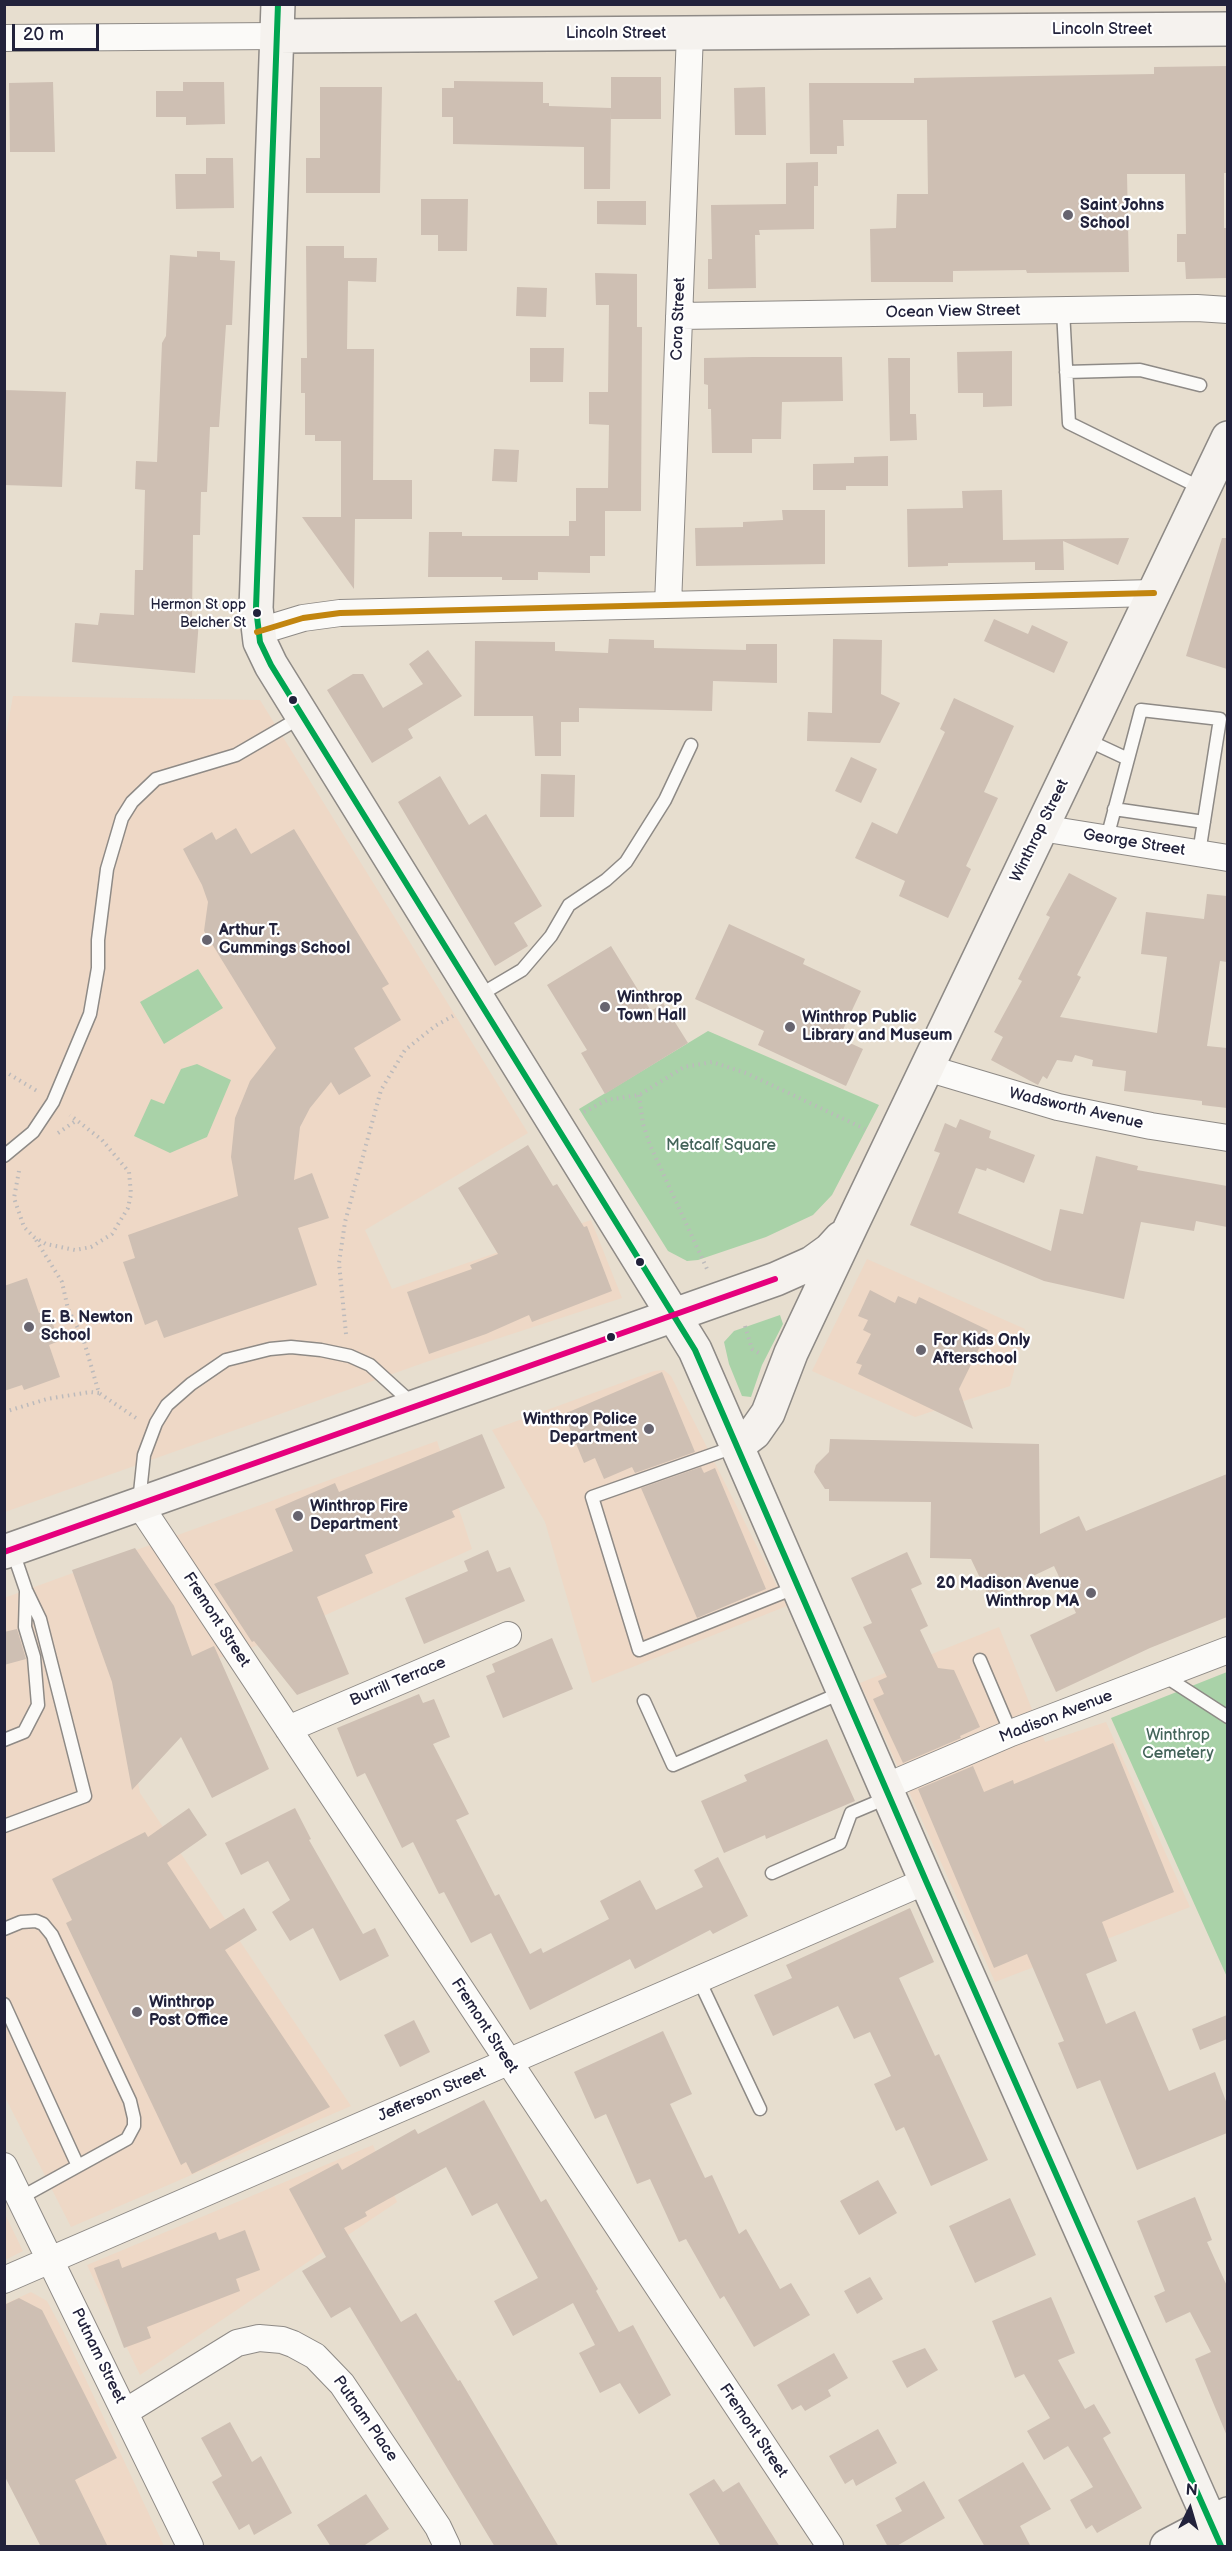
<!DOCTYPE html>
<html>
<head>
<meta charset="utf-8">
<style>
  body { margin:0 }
  #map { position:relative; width:1232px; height:2551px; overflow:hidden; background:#e7decf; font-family:"Balsamiq Sans",sans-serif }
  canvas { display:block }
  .frame { position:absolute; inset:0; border:6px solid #22223b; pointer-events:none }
  .north { position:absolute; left:1160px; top:2479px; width:60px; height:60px; -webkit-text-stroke:4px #fff; paint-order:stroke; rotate:5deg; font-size:16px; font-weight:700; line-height:24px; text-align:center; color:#22223b }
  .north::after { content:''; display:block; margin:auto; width:21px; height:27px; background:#22223b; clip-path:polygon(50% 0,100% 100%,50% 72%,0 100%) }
  .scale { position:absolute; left:12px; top:24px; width:87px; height:27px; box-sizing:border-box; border:3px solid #22223b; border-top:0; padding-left:8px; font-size:18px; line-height:21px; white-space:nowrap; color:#22223b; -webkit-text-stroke:4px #fff; paint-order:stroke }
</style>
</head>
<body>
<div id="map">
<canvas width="1232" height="2551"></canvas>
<div class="frame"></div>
<div class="north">N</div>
<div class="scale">20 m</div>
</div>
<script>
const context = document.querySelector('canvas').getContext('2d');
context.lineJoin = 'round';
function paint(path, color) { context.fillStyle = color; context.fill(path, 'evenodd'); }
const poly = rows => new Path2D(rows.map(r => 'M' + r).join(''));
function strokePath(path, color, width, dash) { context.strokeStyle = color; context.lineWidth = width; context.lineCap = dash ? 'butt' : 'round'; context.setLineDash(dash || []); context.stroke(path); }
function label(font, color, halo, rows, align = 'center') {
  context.font = font + ' "Balsamiq Sans",sans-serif'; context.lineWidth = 4.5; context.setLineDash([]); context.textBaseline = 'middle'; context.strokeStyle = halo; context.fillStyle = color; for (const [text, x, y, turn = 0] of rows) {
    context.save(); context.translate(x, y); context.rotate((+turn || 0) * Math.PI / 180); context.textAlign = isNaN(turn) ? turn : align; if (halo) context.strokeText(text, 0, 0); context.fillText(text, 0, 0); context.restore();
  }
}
paint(poly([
  [13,696,260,700,528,1133,365,1230,392,1289,591,1220,622,1298,426,1362,5,1512,4,747],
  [867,1259,1025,1329,1010,1386,915,1417,812,1371],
  [664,1370,671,1376,787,1606,592,1683,545,1522,492,1430,654,1371],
  [437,1441,472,1549,259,1645,120,1690,140,1793,351,2106,71,2227,5,2097,4,1598],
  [999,1627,1045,1742,1106,1722,1190,1907,995,1982,860,1683],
  [373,2145,397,2202,140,2375,87,2265],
  [4,2212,23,2251,5,2260,4,2260],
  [31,2292,47,2301,63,2331,164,2546,41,2546,5,2474,5,2304]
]), '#eed8c6');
paint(poly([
  [198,969,223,1008,164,1044,140,1002],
  [708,1031,879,1105,832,1195,813,1215,766,1237,698,1260,687,1261,668,1251,579,1109],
  [197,1064,231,1080,207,1137,170,1153,134,1136,151,1099,164,1104,181,1069],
  [780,1315,783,1324,762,1365,751,1397,742,1396,729,1364,724,1342,734,1331],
  [1227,1672,1227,1977,1111,1718]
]), '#a9d2a8');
paint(poly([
  [1227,66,1227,173,1224,173,1224,228,1227,228,1227,278,1186,279,1185,262,1177,262,1177,234,1186,234,1185,174,1127,174,1129,272,1027,273,1026,270,953,271,953,282,871,282,870,229,896,228,897,194,928,194,927,120,843,120,844,146,837,146,837,154,810,154,809,83,914,83,914,78,1154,74,1154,67],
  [611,77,661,77,661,119,611,119,611,110,610,189,584,189,584,147,453,144,453,117,442,117,442,88,454,88,454,81,543,82,543,103,549,103,549,106,611,108],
  [53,82,55,152,10,152,9,83],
  [183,82,224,82,225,124,186,125,186,117,156,117,156,91,183,91],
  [320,87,382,87,380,193,306,193,306,158,320,158],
  [765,87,766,135,735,135,734,88],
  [206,158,233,158,234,208,176,209,175,174,206,174],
  [818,162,818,186,814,186,814,229,759,230,760,235,755,235,756,288,708,289,708,259,712,259,711,205,786,204,786,163],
  [421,199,468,199,467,251,438,251,438,235,421,235],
  [597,201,646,201,646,225,597,224],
  [306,246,344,246,344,258,377,258,376,282,348,281,347,349,374,349,373,480,412,480,412,519,355,519,354,589,302,517,341,517,341,441,315,441,315,435,305,435,305,393,301,393,301,358,307,358],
  [197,251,220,252,220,260,235,261,232,325,226,325,219,427,210,427,207,492,201,492,200,535,193,535,192,620,199,620,195,673,72,662,75,623,98,625,100,613,134,615,135,570,143,570,145,490,135,489,136,461,157,462,162,343,166,336,170,255,197,257],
  [595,273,637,274,637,327,642,327,641,511,605,511,605,556,590,556,590,573,538,572,538,580,502,580,502,577,428,577,429,532,462,532,462,536,569,536,569,521,576,521,576,488,608,488,609,425,589,424,589,392,608,392,609,305,596,305],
  [517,287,547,288,546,317,516,316],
  [530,348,564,348,563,382,530,382],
  [1012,351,1012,406,983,407,983,393,958,393,957,352],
  [753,357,842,357,843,401,782,402,781,439,752,439,752,453,712,453,711,409,708,409,708,385,704,384,704,358],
  [888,358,910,358,910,414,916,414,917,440,890,441],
  [4,390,66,392,62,487,4,485],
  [494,449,519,450,517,482,492,481],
  [888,456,888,486,846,486,846,490,813,490,813,464,854,463,854,457],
  [1002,490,1003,540,1129,538,1118,565,1063,541,1064,570,1035,570,1035,562,948,563,948,566,908,567,907,509,963,508,962,491],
  [782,510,825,510,825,564,696,566,695,528,743,527,743,522,783,520],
  [1222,538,1227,538,1227,669,1186,656],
  [994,619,1028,634,1032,625,1068,642,1054,673,984,641],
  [609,639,654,640,654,648,746,650,746,644,777,644,777,683,713,681,712,711,579,708,579,722,561,722,561,756,535,756,533,716,474,716,475,641,555,642,555,651,608,653],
  [833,639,882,640,881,694,900,703,880,743,807,741,808,712,832,713],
  [428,650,462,696,408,729,413,738,372,763,327,690,353,674,363,674,383,708,423,684,409,664],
  [954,698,1014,726,984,792,998,798,966,866,971,869,948,918,899,896,905,881,855,858,872,822,897,834,945,732,940,729],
  [851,757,877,769,861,803,835,791],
  [541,774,575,775,574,817,540,817],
  [440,776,469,825,486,814,542,906,514,923,528,946,495,966,398,802],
  [236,828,251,854,294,829,389,984,382,988,401,1020,354,1048,371,1076,339,1095,331,1082,310,1108,300,1127,294,1180,312,1173,329,1218,298,1228,317,1285,164,1338,157,1320,145,1325,123,1262,135,1258,128,1235,238,1196,231,1157,235,1118,250,1081,276,1048,204,931,208,902,202,885,183,849,212,832,216,840],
  [1069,873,1117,898,1077,975,1081,977,1060,1017,1157,1033,1167,957,1141,954,1146,912,1204,919,1207,894,1227,896,1227,962,1220,961,1207,1046,1227,1048,1227,1108,1202,1105,1202,1101,1124,1091,1126,1071,1092,1066,1093,1060,1075,1055,1072,1062,1057,1060,1047,1079,1043,1076,1038,1085,991,1060,1003,1037,994,1032,1022,981,1018,979,1050,917,1046,915],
  [729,924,805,959,803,964,861,991,839,1038,863,1049,846,1086,758,1045,764,1031,695,999],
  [611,946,651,1011,663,1003,688,1043,605,1094,581,1053,587,1050,547,985],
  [960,1119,991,1131,989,1138,1035,1155,1024,1183,987,1168,986,1171,976,1168,958,1213,1051,1251,1060,1209,1083,1214,1096,1156,1138,1166,1137,1170,1227,1186,1227,1227,1196,1221,1194,1231,1141,1222,1124,1299,1044,1281,910,1225,940,1153,934,1151,945,1123,956,1128],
  [528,1145,553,1186,557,1184,584,1227,587,1226,612,1291,532,1322,529,1315,486,1334,429,1354,407,1292,472,1269,470,1265,498,1254,458,1188],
  [27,1278,39,1313,48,1310,59,1341,49,1345,60,1377,24,1390,22,1385,4,1391,4,1286],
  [870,1290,895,1303,898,1296,916,1304,919,1297,988,1330,959,1389,973,1429,858,1374,862,1365,856,1363,871,1334,863,1330,868,1320,858,1316],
  [662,1372,695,1452,635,1473,632,1467,604,1479,595,1458,584,1463,564,1414],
  [482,1434,505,1488,452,1511,455,1517,365,1555,373,1573,317,1597,349,1674,297,1695,254,1641,252,1642,214,1584,293,1551,275,1509,335,1483,339,1492],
  [830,1439,1039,1444,1040,1534,1079,1516,1086,1531,1227,1474,1227,1617,1150,1648,1056,1692,1030,1635,1076,1613,1054,1566,989,1597,971,1559,930,1558,931,1502,829,1501,829,1489,825,1489,814,1472,816,1465,829,1452],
  [701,1467,704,1473,715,1468,766,1589,697,1618,641,1488],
  [135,1548,174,1606,192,1656,214,1646,269,1769,212,1798,181,1737,132,1790,112,1682,72,1570],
  [488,1550,497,1572,510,1567,525,1601,424,1644,405,1598,468,1571,464,1561],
  [907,1552,922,1584,911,1589,928,1626,920,1630,938,1668,954,1670,980,1727,960,1736,961,1738,903,1763,873,1699,884,1694,878,1681,887,1677,863,1627,872,1623,851,1578],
  [17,1629,26,1659,4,1665,4,1632],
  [552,1638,573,1689,503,1718,486,1676,495,1672,492,1664],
  [419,1694,423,1703,434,1699,450,1737,433,1744,469,1814,456,1820,495,1896,499,1894,530,1954,541,1948,543,1953,609,1919,600,1901,640,1880,656,1910,703,1887,694,1870,718,1857,748,1916,713,1934,710,1930,635,1969,630,1959,530,2010,491,1933,471,1943,444,1892,439,1894,413,1842,402,1848,365,1773,357,1777,337,1728],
  [827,1739,855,1801,766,1839,765,1835,724,1853,701,1801,747,1781,744,1775],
  [1113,1743,1174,1892,1102,1922,1117,1961,1086,1974,1106,2024,1135,2011,1169,2091,1215,2072,1227,2104,1227,2133,1137,2170,1100,2080,1077,2089,1058,2043,1064,2041,1027,1954,994,1968,918,1789,973,1766,984,1792,1013,1780,1014,1784],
  [189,1808,207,1835,167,1863,210,1929,244,1908,257,1930,225,1950,330,2107,192,2174,186,2162,181,2165,66,1923,72,1920,52,1879,145,1832,148,1837],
  [295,1808,311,1839,309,1840,363,1934,375,1928,389,1956,340,1981,313,1928,290,1941,272,1912,290,1900,268,1861,241,1875,225,1843],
  [910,1908,934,1962,899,1978,935,2056,939,2054,988,2160,931,2186,904,2127,896,2131,874,2084,891,2076,870,2032,854,2039,838,2006,773,2036,754,1995,792,1978,786,1965],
  [1227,2015,1227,2039,1200,2050,1192,2029],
  [414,2020,430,2052,400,2067,384,2035],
  [663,2031,692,2094,670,2104,705,2178,712,2175,739,2234,746,2229,780,2289,791,2283,810,2315,754,2347,724,2296,720,2299,686,2239,679,2242,650,2179,637,2184,606,2114,595,2119,574,2072],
  [484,2100,541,2202,546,2199,598,2289,596,2291,619,2332,633,2325,671,2395,639,2414,620,2383,600,2393,579,2353,595,2345,573,2303,513,2336,494,2301,538,2278,497,2203,472,2216,446,2167,365,2212,367,2216,344,2228,401,2322,416,2313,458,2381,460,2380,559,2547,495,2547,350,2307,331,2318,302,2271,326,2257,289,2189,338,2163,342,2170,415,2129,418,2134],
  [878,2180,897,2213,859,2235,840,2201],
  [1195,2197,1212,2240,1207,2242,1227,2286,1227,2436,1195,2359,1211,2352,1190,2312,1166,2323,1154,2296,1165,2291,1137,2221],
  [1010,2198,1036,2255,975,2283,949,2226],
  [245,2230,260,2270,236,2279,240,2291,147,2327,151,2338,124,2348,94,2268,119,2259,122,2268,216,2232,219,2240],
  [870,2277,883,2299,857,2314,844,2291],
  [1051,2297,1075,2353,1058,2360,1085,2409,1094,2404,1111,2433,1103,2438,1142,2508,1097,2533,1092,2525,1086,2529,1070,2500,1093,2487,1068,2446,1044,2460,1027,2431,1050,2418,1024,2374,1015,2378,992,2321],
  [19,2298,42,2310,117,2458,75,2480,108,2547,41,2547,4,2475,4,2305],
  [925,2348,938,2370,907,2388,892,2361],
  [834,2353,848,2378,828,2390,831,2396,805,2411,801,2405,792,2410,777,2385],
  [230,2422,252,2462,261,2456,292,2513,254,2535,249,2524,239,2530,212,2482,222,2476,201,2438],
  [878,2429,897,2463,856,2486,853,2479,845,2484,829,2456],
  [1023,2462,1051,2509,1020,2526,1031,2547,985,2547,958,2500],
  [714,2479,723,2492,739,2482,780,2547,721,2547,689,2494],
  [924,2481,945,2518,895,2547,888,2547,876,2525,902,2511,895,2498],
  [366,2494,389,2529,362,2547,331,2547,317,2525]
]), '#cebfb3');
const lane = poly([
  [1063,310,1069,423,1201,488],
  [1066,372,1140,370,1200,385],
  [1085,739,1128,759],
  [1114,809,1204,822],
  [1107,838,1141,710,1220,719,1199,853],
  [478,996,522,970,551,936,569,905,606,880,626,862,665,800,691,745],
  [4,1156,33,1132,53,1102,90,1014,98,968,98,940,107,869,122,818,132,802,156,779,236,755,303,716],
  [737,1446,592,1497,639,1650,797,1587],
  [139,1502,144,1455,156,1423,167,1405,191,1384,226,1360,270,1349,291,1347,321,1350,350,1356,370,1365,414,1405],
  [980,1660,1011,1733],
  [1163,1675,1228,1717],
  [644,1701,673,1765,843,1692],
  [4,1740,24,1732,38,1705,34,1657,25,1627,26,1592],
  [4,1826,85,1796,40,1619,26,1590,12,1549],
  [772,1873,840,1843,851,1813,889,1797],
  [4,1929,21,1922,36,1921,43,1924,52,1935,130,2101,134,2118,134,2126,127,2139,78,2166,4,2004],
  [699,1980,760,2109],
  [20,2198,78,2166]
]);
const street = poly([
  [4,38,278,36],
  [679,316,1197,308,1228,310],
  [668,605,690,33],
  [257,632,303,618,340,613,1154,593],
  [1041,828,1228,858],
  [927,1068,1058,1107,1151,1126,1228,1138],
  [139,1504,830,2546],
  [288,1729,508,1635],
  [885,1787,1011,1733,1228,1650],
  [4,2166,190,2546],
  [4,2280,926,1881],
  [125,2412,237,2343,259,2338,282,2340,293,2344,315,2356,342,2384,438,2527,447,2546]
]);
const secondary = poly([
  [278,4,256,608,260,642,271,665,695,1350,926,1881,1221,2546],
  [278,36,1228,29],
  [737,1446,754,1433,768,1413,791,1353,852,1224,1228,438],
  [4,1552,776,1279,812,1263,830,1250,841,1238],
  [1167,2546,1228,2514]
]);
strokePath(lane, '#8e8a86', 15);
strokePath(street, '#8e8a86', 28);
strokePath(secondary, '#8e8a86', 36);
strokePath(poly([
  [4,1071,37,1091],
  [639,1095,643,1124,650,1145,707,1269],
  [584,1112,607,1100,639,1095,684,1067,712,1062,746,1073,865,1129],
  [58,1133,77,1120],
  [19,1171,14,1198,24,1227,34,1237,46,1244,75,1250,91,1247,112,1234,128,1208,131,1194,129,1172,102,1140,70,1115],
  [36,1240,62,1282,68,1309,83,1338,99,1393,136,1418],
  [745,1326,752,1349,759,1353],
  [346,1334,339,1263,345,1222,381,1090,405,1050,435,1026,453,1016],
  [4,1412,47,1399,90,1392,99,1393]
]), '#bcbabb', 4, [1.5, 4.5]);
strokePath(lane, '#fbfaf8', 12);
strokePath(street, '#fbfaf8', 26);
strokePath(secondary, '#f5f2ee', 33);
strokePath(poly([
  [278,4,256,608,260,642,271,665,695,1350,926,1881,1221,2546]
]), '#00a651', 6);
strokePath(poly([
  [257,632,303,618,340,613,1154,593]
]), '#c2850f', 6);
strokePath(poly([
  [4,1552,775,1279]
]), '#e5007d', 6);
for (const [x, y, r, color] of [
  [1068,215,6,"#67646f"],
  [257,613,5,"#22223b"],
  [293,700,5,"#22223b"],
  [207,940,6,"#67646f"],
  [605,1007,6,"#67646f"],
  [790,1027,6,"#67646f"],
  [640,1262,5,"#22223b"],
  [29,1327,6,"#67646f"],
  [611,1337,5,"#22223b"],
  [921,1350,6,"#67646f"],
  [649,1429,6,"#67646f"],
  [298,1516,6,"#67646f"],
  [1091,1593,6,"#67646f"],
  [137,2012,6,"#67646f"]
]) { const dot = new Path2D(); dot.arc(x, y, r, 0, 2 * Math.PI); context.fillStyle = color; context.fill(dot); strokePath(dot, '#fff', 2); }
label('14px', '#22223b', '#fff', [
  ["Hermon St opp",246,605],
  ["Belcher St",246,623]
], 'right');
label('16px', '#22223b', '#fff', [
  ["Lincoln Street",1102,30],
  ["Lincoln Street",616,34],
  ["Ocean View Street",953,312,-1],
  ["Cora Street",679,319,-88],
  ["Winthrop Street",1040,831,-64],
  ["George Street",1134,843,9],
  ["Wadsworth Avenue",1076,1109,13],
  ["Fremont Street",216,1620,57],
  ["Burrill Terrace",398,1682,-23],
  ["Madison Avenue",1056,1717,-21],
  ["Fremont Street",484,2026,57],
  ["Jefferson Street",432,2095,-23],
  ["Putnam Street",98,2356,64],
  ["Putnam Place",365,2419,55],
  ["Fremont Street",753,2431,56]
]);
label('bold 16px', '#22223b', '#fff', [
  ["Saint Johns",1080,206],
  ["School",1080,224],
  ["Arthur T.",219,931],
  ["Cummings School",219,949],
  ["Winthrop",617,998],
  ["Town Hall",617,1016],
  ["Winthrop Public",802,1018],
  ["Library and Museum",802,1036],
  ["E. B. Newton",41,1318],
  ["School",41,1336],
  ["For Kids Only",933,1341],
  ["Afterschool",933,1359],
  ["Winthrop Police",637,1420,"right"],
  ["Department",637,1438,"right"],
  ["Winthrop Fire",310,1507],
  ["Department",310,1525],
  ["20 Madison Avenue",1079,1584,"right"],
  ["Winthrop MA",1079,1602,"right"],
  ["Winthrop",149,2003],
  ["Post Office",149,2021]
], 'left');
label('16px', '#44645a', '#fff', [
  ["Metcalf Square",721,1146],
  ["Winthrop",1178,1736],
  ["Cemetery",1178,1754]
]);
</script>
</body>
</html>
